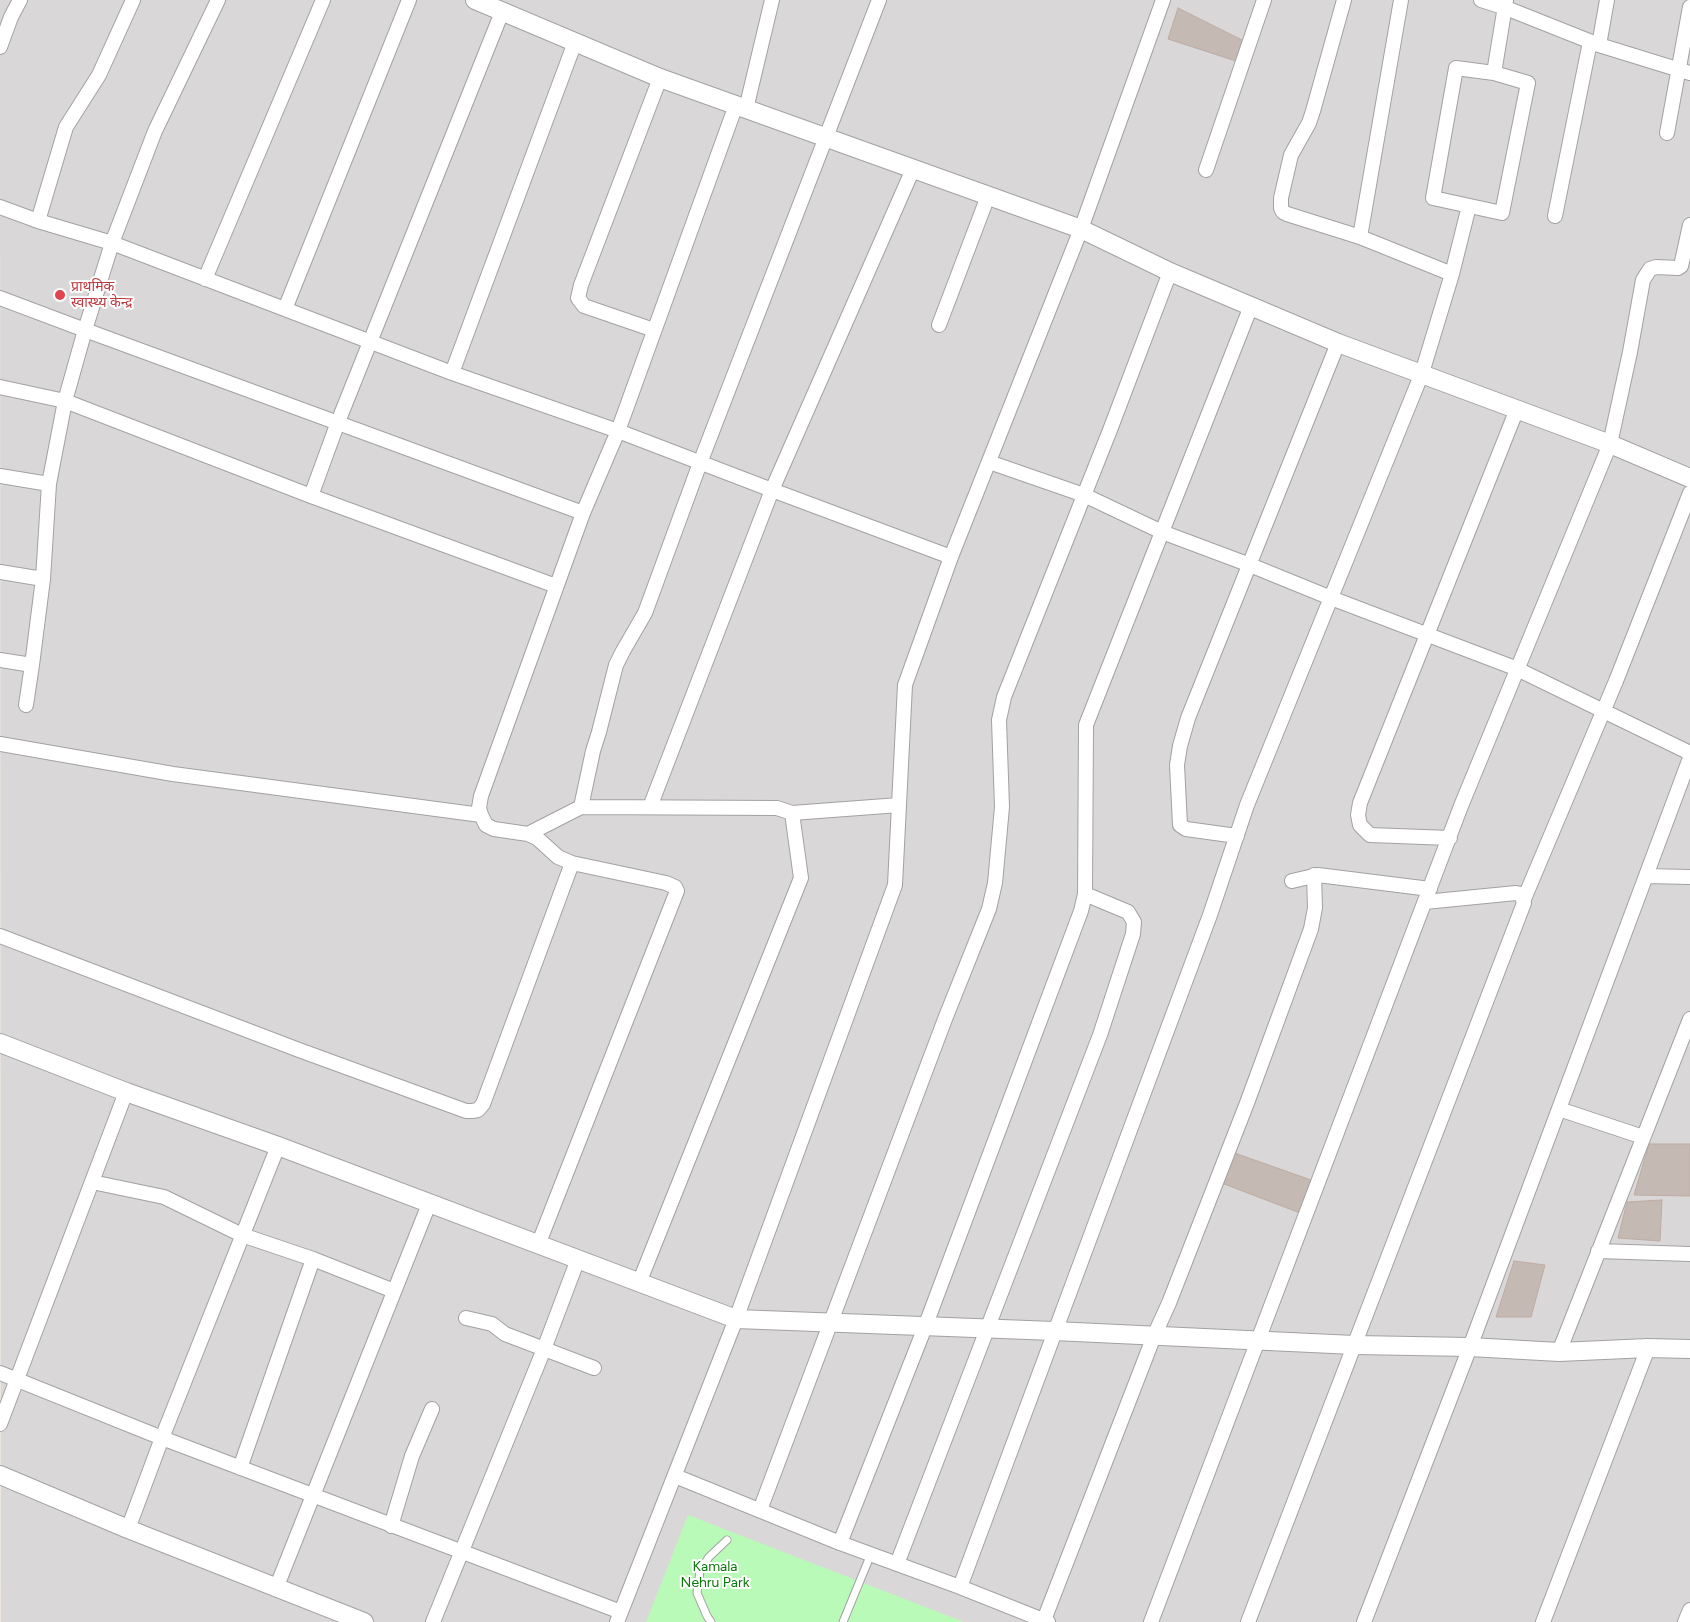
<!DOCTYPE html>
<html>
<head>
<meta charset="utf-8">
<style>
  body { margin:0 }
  canvas { display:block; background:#ede7df }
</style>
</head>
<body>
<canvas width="1690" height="1622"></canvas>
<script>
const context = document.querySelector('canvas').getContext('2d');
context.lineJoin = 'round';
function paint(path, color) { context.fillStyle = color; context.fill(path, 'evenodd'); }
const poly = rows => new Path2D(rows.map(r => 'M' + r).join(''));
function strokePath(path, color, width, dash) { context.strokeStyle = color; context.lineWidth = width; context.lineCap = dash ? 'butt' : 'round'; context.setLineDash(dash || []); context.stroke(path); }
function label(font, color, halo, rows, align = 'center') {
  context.font = font + ' Figtree,"Noto Sans Devanagari",sans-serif'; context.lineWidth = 4; context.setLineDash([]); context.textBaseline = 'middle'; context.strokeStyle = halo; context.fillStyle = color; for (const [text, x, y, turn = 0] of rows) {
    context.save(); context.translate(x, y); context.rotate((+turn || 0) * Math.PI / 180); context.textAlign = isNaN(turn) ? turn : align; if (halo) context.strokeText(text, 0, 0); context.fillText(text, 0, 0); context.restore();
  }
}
paint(poly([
  [0,0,1690,0,1690,1622,1,1622]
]), '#d9d7d8');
paint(poly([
  [688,1515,964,1622,646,1622]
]), '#bafab9');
const building = poly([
  [1178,8,1242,40,1239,62,1168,39,1178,8],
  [1649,1144,1690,1144,1690,1196,1634,1195,1649,1144],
  [1229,1151,1311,1180,1300,1213,1219,1182,1229,1151],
  [1662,1200,1660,1241,1618,1238,1627,1202,1662,1200],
  [1514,1261,1545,1265,1531,1317,1496,1317,1514,1261]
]);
paint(building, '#c4b9b3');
strokePath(building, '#beaca2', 1);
const service = poly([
  [711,1622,707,1616,697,1593,700,1571,709,1557,727,1540],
  [843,1622,871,1554]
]);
const minor = poly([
  [1344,0,1313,111,1309,123,1291,155,1281,198,1281,208,1283,212,1287,214,1360,237,1452,274],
  [1481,0,1506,8,1599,45,1690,73],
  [1599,45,1607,0],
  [0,47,11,17,20,0],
  [1456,68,1494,73,1528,83,1502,213,1433,198,1456,68],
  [1494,73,1506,0],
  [746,109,772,0],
  [1667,133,1690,7],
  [1206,170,1264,0],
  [0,207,38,221,112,243,452,373,618,431,772,490,951,557],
  [1555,216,1590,42],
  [38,221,66,127,99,75,133,0],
  [1360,237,1401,0],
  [205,279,323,0],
  [0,298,85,330,583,513],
  [285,309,409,0],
  [939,325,988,196],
  [654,330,584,306,578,298,581,285,660,78],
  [452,373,575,42],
  [0,387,65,401,311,496,556,586],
  [989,462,1084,495,1162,532,1250,565,1331,598,1515,668,1690,753],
  [0,476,49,484],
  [311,496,338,422,502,12],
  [0,572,43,579],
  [0,660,32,665],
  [26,705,32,665,43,579,49,484,65,401,85,330,112,243,155,131,218,0],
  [0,744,173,774,481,815],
  [581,807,593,751,599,732,616,665,623,651,645,613,700,463,879,0],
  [650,807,772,490,913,169],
  [792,813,899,805],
  [528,834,581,807,777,808,792,813,801,878,639,1283],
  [1237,836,1186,829,1180,825,1177,765,1180,746,1188,718,1338,343],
  [1450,838,1370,835,1360,825,1358,815,1360,803,1517,409],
  [1646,876,1690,877],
  [1292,881,1318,875,1430,889],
  [1524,899,1616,681,1690,493],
  [0,936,299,1050,466,1111,472,1111,478,1110,483,1104,572,863],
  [1559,1109,1643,1137],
  [92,1182,164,1197,242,1235,313,1259,394,1291],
  [538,1245,677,891,675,887,666,883,572,863,558,857,537,838,528,834,494,829,486,825,481,815,479,808,481,796,583,513,618,431,736,105],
  [1598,1251,1690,1254],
  [466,1318,492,1324,505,1334,594,1368],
  [1559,1352,1690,1019],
  [0,1373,162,1438,621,1612],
  [0,1424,126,1092],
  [240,1468,313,1259],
  [675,1476,840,1543,960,1587,1048,1622],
  [760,1510,945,1019,989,909,995,883,1002,807,999,720,1004,697,1110,430,1170,272],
  [391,1526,412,1456,432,1409],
  [128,1529,162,1438,278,1146],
  [840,1543,925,1327,1081,911,1085,894,1086,725,1251,306],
  [897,1564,1100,1035,1133,934,1134,922,1128,912,1085,894],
  [277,1586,429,1204],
  [960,1587,1210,915,1247,805,1422,373,1452,274,1469,206],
  [1044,1620,1154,1336,1169,1303,1247,1103,1311,929,1315,908,1314,875],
  [433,1622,544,1349,578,1259],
  [617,1622,736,1319,895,885,905,685,951,557,1081,229,1163,0],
  [1151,1622,1461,806,1610,444,1630,352,1643,280,1650,269,1656,267,1678,268,1681,266,1690,225],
  [1248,1622,1524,903,1521,894,1516,893,1425,902],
  [1364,1622,1470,1347,1690,758],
  [1543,1622,1648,1348],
  [1685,1622,1690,1610]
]);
const tertiary = poly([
  [475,0,660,78,1081,229,1170,272,1338,343,1610,444,1690,478],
  [0,1043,126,1092,278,1146,736,1319,1054,1331,1354,1345,1470,1347,1559,1352,1648,1348,1690,1349],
  [0,1475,128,1529,364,1622]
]);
strokePath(service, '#a2a2a2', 9);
strokePath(minor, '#a2a2a2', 16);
strokePath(tertiary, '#a2a2a2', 20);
strokePath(service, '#fff', 7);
strokePath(minor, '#fff', 14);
strokePath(tertiary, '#fff', 18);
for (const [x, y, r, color] of [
  [60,295,6,"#e0444e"]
]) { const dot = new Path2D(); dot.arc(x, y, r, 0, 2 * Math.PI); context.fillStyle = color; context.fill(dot); strokePath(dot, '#fff', 2); }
label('14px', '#be3a42', '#fff', [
  ["प्राथमिक",71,287],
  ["स्वास्थ्य केन्द्र",71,303]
], 'left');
label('14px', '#0a7809', '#fff', [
  ["Kamala",715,1567],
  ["Nehru Park",715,1583]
]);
</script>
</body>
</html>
